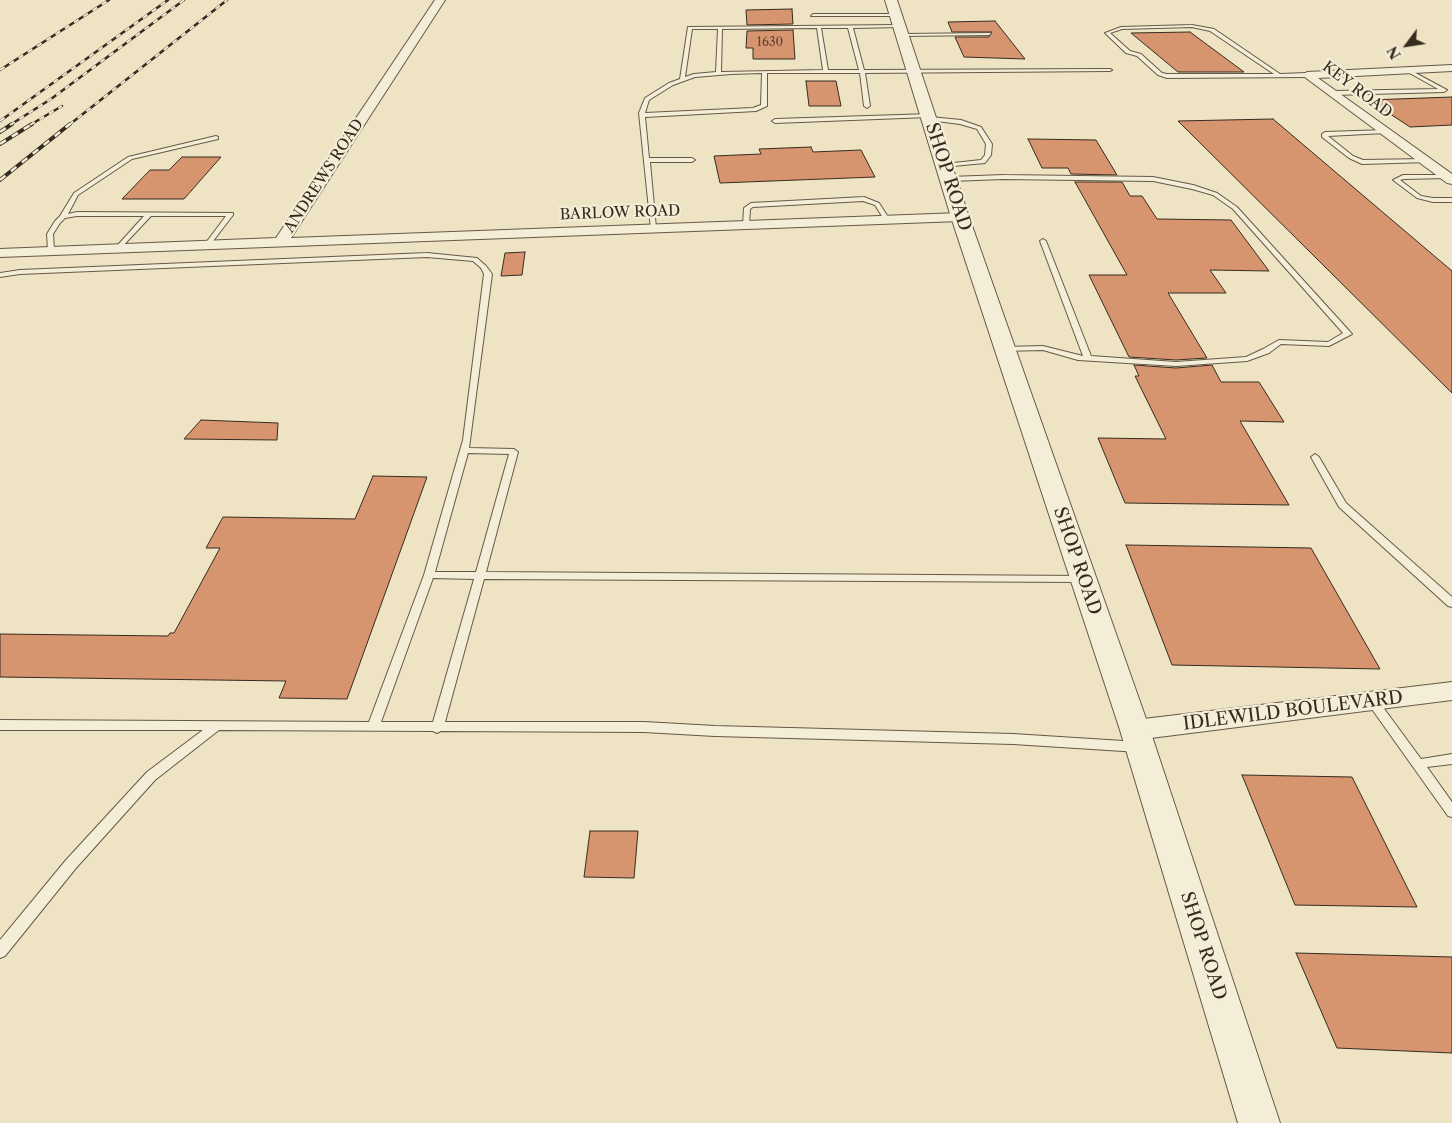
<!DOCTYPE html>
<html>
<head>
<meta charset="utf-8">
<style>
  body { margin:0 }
  #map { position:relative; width:1452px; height:1123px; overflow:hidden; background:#eee3c2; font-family:"Libre Caslon Text",serif }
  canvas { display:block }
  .north { position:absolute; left:1382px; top:20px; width:50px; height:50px; -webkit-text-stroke:4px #f4edd7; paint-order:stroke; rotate:239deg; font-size:14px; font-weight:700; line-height:20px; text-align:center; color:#372b20 }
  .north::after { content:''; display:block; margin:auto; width:18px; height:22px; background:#372b20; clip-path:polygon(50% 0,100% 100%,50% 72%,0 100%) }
</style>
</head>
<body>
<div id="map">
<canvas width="1452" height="1123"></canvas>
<div class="north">N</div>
</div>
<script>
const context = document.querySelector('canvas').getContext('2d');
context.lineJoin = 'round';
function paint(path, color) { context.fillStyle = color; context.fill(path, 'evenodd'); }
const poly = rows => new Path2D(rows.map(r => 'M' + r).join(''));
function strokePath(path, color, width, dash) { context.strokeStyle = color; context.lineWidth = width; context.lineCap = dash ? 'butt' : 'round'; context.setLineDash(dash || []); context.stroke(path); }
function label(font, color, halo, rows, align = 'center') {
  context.font = font + ' "Libre Caslon Text",serif'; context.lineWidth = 4.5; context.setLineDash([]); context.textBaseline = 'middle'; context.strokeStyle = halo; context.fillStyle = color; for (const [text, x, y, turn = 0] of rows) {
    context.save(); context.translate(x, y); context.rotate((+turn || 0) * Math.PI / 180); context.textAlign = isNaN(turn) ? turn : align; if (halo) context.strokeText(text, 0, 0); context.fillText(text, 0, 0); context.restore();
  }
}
const building = poly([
  [792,9,793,24,747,25,746,10,792,9],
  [995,21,1025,59,964,57,955,37,989,37,992,32,952,32,948,22,995,21],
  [793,30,795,59,753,59,753,48,746,48,747,31,793,30],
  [1190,32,1244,72,1178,72,1131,33,1190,32],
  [806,81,836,81,841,106,809,106,806,81],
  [1452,97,1452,125,1410,127,1369,100,1452,97],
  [1273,119,1452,271,1452,393,1178,121,1273,119],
  [1028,139,1096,140,1117,175,1071,174,1068,168,1042,168,1028,139],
  [811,147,813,152,861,150,875,177,720,183,714,156,761,154,759,149,811,147],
  [182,157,221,157,184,199,122,199,150,170,169,170,182,157],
  [1075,182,1122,182,1130,196,1142,196,1157,219,1231,220,1269,271,1210,270,1226,293,1168,293,1207,358,1176,360,1129,357,1089,275,1127,275,1075,182],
  [525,252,522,275,501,276,505,253,525,252],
  [1134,365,1176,368,1212,365,1221,382,1259,382,1284,422,1240,421,1289,505,1125,503,1098,438,1166,439,1135,376,1139,376,1134,365],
  [201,420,278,423,277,440,184,439,201,420],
  [373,476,427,477,347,699,279,698,286,681,0,677,0,634,168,636,170,633,174,633,220,548,206,548,223,517,355,519,373,476],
  [1126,545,1311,548,1380,669,1172,665,1126,545],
  [1242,775,1352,777,1417,907,1295,905,1242,775],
  [590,831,638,831,634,878,584,877,590,831],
  [1296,953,1452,957,1452,1053,1337,1048,1296,953]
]);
paint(building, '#d6946f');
strokePath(building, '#372b20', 1);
const service = poly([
  [813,14,896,14,898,15,896,16,811,16,813,14],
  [900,25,902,27,853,28,864,70,1110,69,1112,70,1110,71,865,73,870,106,867,108,864,106,860,73,767,73,767,106,756,111,645,117,649,158,692,158,695,160,692,162,650,162,656,228,651,229,639,113,645,98,669,83,680,79,688,27,900,25],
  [817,28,823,70,721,72,722,29,817,28],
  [821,28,848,28,859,70,828,70,821,28],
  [692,29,718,29,716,72,694,74,685,77,692,29],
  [762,73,761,105,753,108,645,113,649,100,673,85,695,77,731,74,762,73],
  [1192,25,1214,29,1280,74,1307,73,1310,75,1307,77,1167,78,1158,75,1137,56,1126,53,1105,33,1121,27,1192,25],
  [1192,27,1210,31,1274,74,1167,74,1162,73,1141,54,1130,51,1110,33,1122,29,1192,27],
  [991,33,989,35,903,36,901,35,903,34,991,33],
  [1408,69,1447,90,1444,92,1333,95,1330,93,1333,91,1438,89,1406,71,1408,69],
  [931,114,932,115,929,117,775,123,772,121,775,119,931,114],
  [930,117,961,120,981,127,992,144,991,155,985,163,942,167,942,165,944,164,981,160,985,155,986,144,977,129,960,124,928,120,928,118,930,117],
  [1387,130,1387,132,1385,133,1328,136,1353,156,1363,160,1426,159,1429,161,1428,162,1362,164,1349,158,1322,137,1322,134,1325,132,1387,130],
  [216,136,218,137,218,139,132,159,78,195,68,214,77,212,233,213,233,215,210,245,205,244,226,216,151,216,120,249,118,250,115,248,116,247,144,216,77,216,65,218,60,223,53,234,54,250,51,252,48,250,47,234,55,221,60,216,74,193,128,157,216,136],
  [1004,175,1153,177,1193,185,1217,193,1237,207,1352,334,1329,346,1281,344,1269,353,1247,361,1176,366,1078,360,1043,350,1002,351,1001,349,1005,347,1043,346,1083,356,1040,241,1043,239,1046,241,1091,356,1176,362,1246,357,1263,349,1279,340,1328,342,1343,333,1233,209,1213,195,1192,189,1153,181,1004,179,949,181,946,179,949,177,1004,175],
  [1403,175,1449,175,1449,177,1447,178,1404,179,1400,180,1421,196,1433,198,1452,198,1452,202,1433,202,1417,198,1393,180,1403,175],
  [864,197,879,203,890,220,889,221,885,221,875,205,863,201,753,207,750,209,749,225,746,227,743,225,744,208,751,203,864,197],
  [427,253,477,258,486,266,492,274,469,448,514,449,518,452,486,572,1083,576,1088,579,1083,582,484,579,445,722,644,722,715,726,1013,734,1139,742,1143,744,1145,747,1143,750,1139,752,1013,744,715,736,644,732,441,731,437,733,433,731,219,730,155,780,76,868,5,956,0,958,0,940,66,860,147,772,203,730,0,730,0,720,369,722,424,575,463,440,484,274,481,268,473,261,427,257,20,274,0,277,0,273,20,270,427,253],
  [468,453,509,454,476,572,435,572,468,453],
  [433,578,474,579,433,722,381,722,433,578],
  [1315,454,1319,457,1346,503,1452,597,1452,607,1448,606,1339,507,1311,457,1315,454],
  [1373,698,1377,699,1421,759,1452,754,1452,764,1427,767,1452,802,1452,817,1448,816,1369,705,1367,702,1369,699,1373,698]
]);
const minor = poly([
  [435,0,445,0,291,238,960,213,967,217,960,221,0,257,0,249,276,238,435,0],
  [1452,65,1452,71,1318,78,1452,174,1452,184,1447,183,1302,75,1307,72,1452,65],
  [1452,682,1452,700,1135,740,1126,737,1123,730,1126,723,1135,720,1452,682]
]);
const tertiary = poly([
  [885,0,897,0,969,217,1150,730,1280,1123,1238,1123,1120,730,951,217,885,0]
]);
strokePath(service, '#655948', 2);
strokePath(minor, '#655948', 2);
strokePath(tertiary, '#655948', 2);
paint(service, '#f4edd7');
paint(minor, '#f4edd7');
paint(tertiary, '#f4edd7');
const railFar1 = poly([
  [0,70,109,0],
  [0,121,168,0],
  [10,125,51,99,184,0],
  [30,125,62,106],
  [69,125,227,0]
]);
const rail = poly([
  [0,132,12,124],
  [0,144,32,124],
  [0,180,70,124]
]);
strokePath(railFar1, '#372b20', 2.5);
strokePath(rail, '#372b20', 4);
strokePath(railFar1, '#f4edd7', 2, [5.5]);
strokePath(rail, '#f4edd7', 2.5, [7]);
label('12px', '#5f4534', null, [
  ["1630",770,43]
]);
label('15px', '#372b20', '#f4edd7', [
  ["KEY ROAD",1357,90,37],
  ["ANDREWS ROAD",324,176,-57],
  ["BARLOW ROAD",620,213,-2]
]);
label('18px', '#372b20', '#f4edd7', [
  ["SHOP ROAD",948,177,72],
  ["SHOP ROAD",1077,561,71],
  ["IDLEWILD BOULEVARD",1293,711,-7],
  ["SHOP ROAD",1203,946,72]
]);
</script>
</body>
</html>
